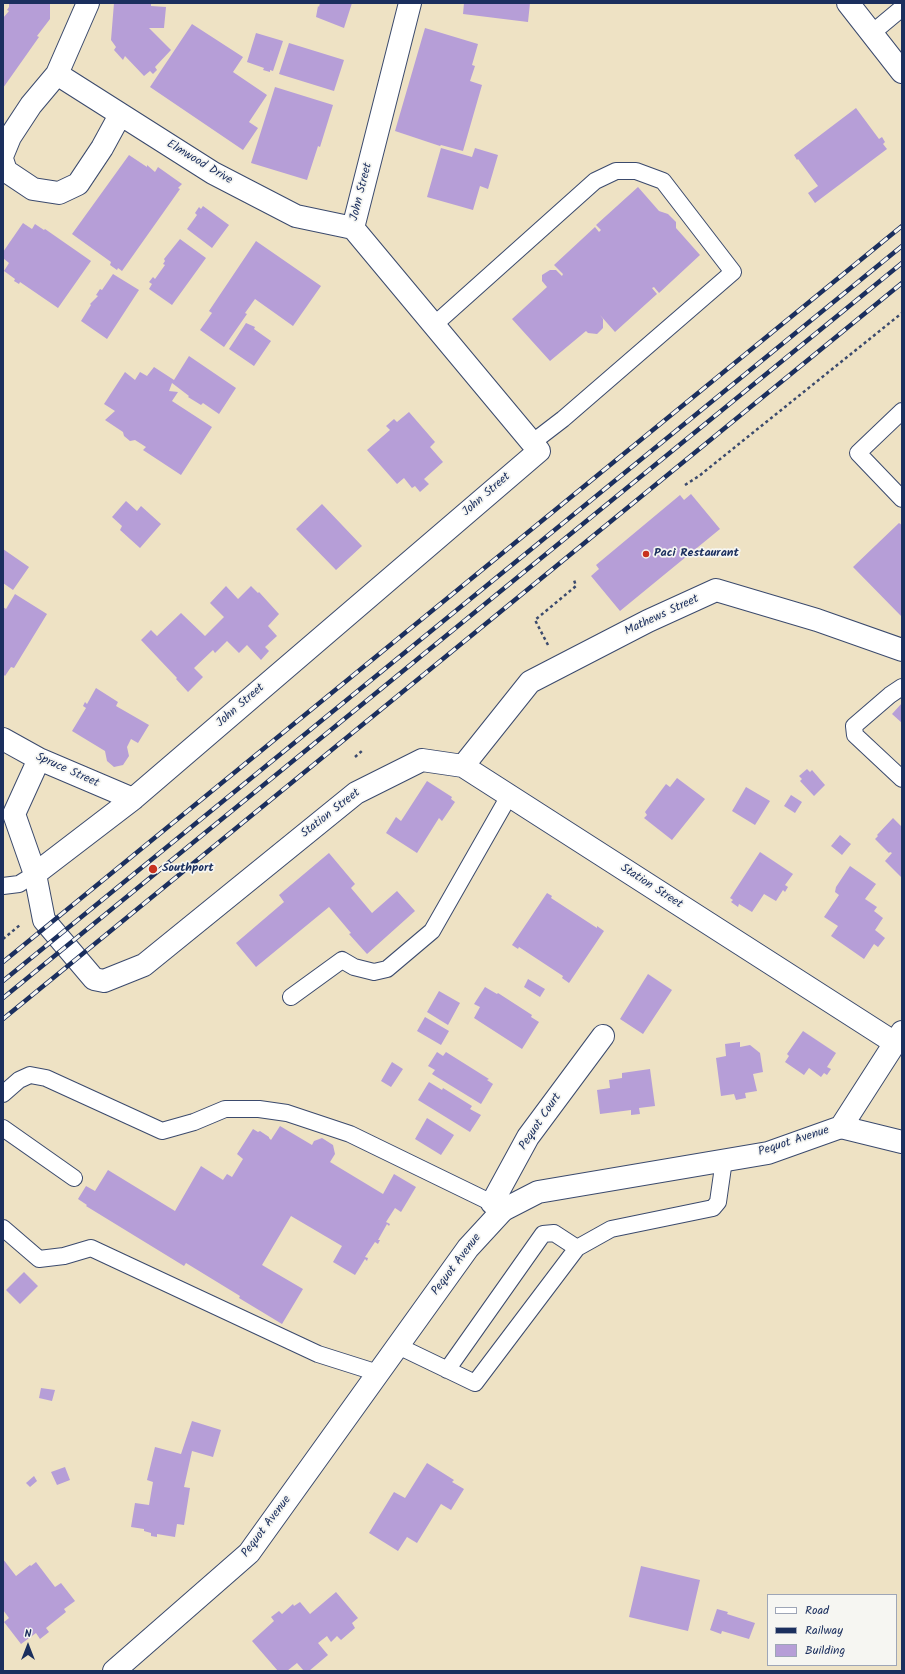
<!DOCTYPE html>
<html>
<head>
<meta charset="utf-8">
<style>
  body { margin:0 }
  #map { position:relative; width:905px; height:1674px; overflow:hidden; background:#eee2c4; font-family:Kalam,sans-serif }
  canvas { display:block }
  .frame { position:absolute; inset:0; border:4px solid #1b2f5e; pointer-events:none }
  .legend { position:absolute; left:767px; top:1594px; width:130px; height:72px; box-sizing:border-box; background:#f6f6f2; border:1px solid #9ea6b7; margin:0; padding:5px 7px; list-style:none; font-size:12px; color:#1b2f5e }
  .legend li { display:flex; align-items:center; gap:8px; height:20px }
  .legend b { width:20px; border:1px solid #9ea6b7 }
  .north { position:absolute; left:8px; top:1626px; width:40px; height:40px; -webkit-text-stroke:3px #f6f6f2; paint-order:stroke; rotate:0deg; font-size:11px; font-weight:700; line-height:16px; text-align:center; color:#1b2f5e }
  .north::after { content:''; display:block; margin:auto; width:14px; height:18px; background:#1b2f5e; clip-path:polygon(50% 0,100% 100%,50% 72%,0 100%) }
</style>
</head>
<body>
<div id="map">
<canvas width="905" height="1674"></canvas>
<div class="frame"></div>
<ul class="legend">
<li><b style="height:5px;background:#fff"></b>Road</li>
<li><b style="height:5px;background:#1b2f5e"></b>Railway</li>
<li><b style="height:11px;background:#b69ed7"></b>Building</li>
</ul>
<div class="north">N</div>
</div>
<script>
const context = document.querySelector('canvas').getContext('2d');
context.lineJoin = 'round';
function paint(path, color) { context.fillStyle = color; context.fill(path, 'evenodd'); }
const poly = rows => new Path2D(rows.map(r => 'M' + r).join(''));
function strokePath(path, color, width, dash) { context.strokeStyle = color; context.lineWidth = width; context.lineCap = dash ? 'butt' : 'round'; context.setLineDash(dash || []); context.stroke(path); }
function label(font, color, halo, rows, align = 'center') {
  context.font = font + ' Kalam,sans-serif'; context.lineWidth = 3.5; context.setLineDash([]); context.textBaseline = 'middle'; context.strokeStyle = halo; context.fillStyle = color; for (const [text, x, y, turn = 0] of rows) {
    context.save(); context.translate(x, y); context.rotate((+turn || 0) * Math.PI / 180); context.textAlign = isNaN(turn) ? turn : align; if (halo) context.strokeText(text, 0, 0); context.fillText(text, 0, 0); context.restore();
  }
}
paint(poly([
  [9,3,50,3,50,19,37,36,39,37,3,88,3,18,9,11,7,10,9,7],
  [114,3,151,3,151,6,166,7,164,28,149,28,171,50,155,67,157,70,153,74,150,71,144,76,125,56,123,60,114,50,116,47,111,40],
  [320,3,352,3,344,28,316,17,318,6,319,7],
  [464,3,530,3,528,22,463,14],
  [192,24,243,57,233,72,267,95,249,122,258,128,243,150,150,87],
  [425,28,478,44,472,65,475,66,470,81,482,85,463,151,441,145,440,146,395,131],
  [256,33,283,41,273,71,270,70,270,72,263,70,264,68,247,62],
  [289,43,344,60,334,91,279,74],
  [275,87,333,105,320,147,318,146,307,180,251,163],
  [856,108,879,139,882,137,885,142,883,144,887,149,815,203,808,193,818,186,798,159,797,160,794,155],
  [441,148,472,157,475,148,498,155,488,189,480,186,473,210,427,197],
  [129,155,147,167,147,165,155,172,158,167,182,184,178,188,180,189,122,271,118,268,117,270,110,265,111,262,72,234],
  [638,187,659,211,668,214,676,222,676,228,700,255,659,293,654,287,652,288,657,294,615,332,600,315,603,319,603,328,597,334,588,333,586,331,550,361,512,319,547,287,542,281,542,275,550,270,556,270,562,276,563,274,554,265,595,227,599,232,601,230,596,225],
  [203,206,229,225,212,248,187,229,197,215,195,213,199,207,201,209],
  [23,223,32,229,35,224,44,230,45,229,91,261,58,308,20,282,19,284,14,281,15,279,4,271,9,263,3,258,3,252],
  [180,239,206,258,172,305,149,289,152,284,149,282,153,277,155,279,165,265,163,264,165,261,164,259],
  [256,241,321,286,293,326,255,299,245,313,247,314,224,347,200,330,212,313,209,311],
  [113,274,139,290,107,339,81,321,91,305,90,304,98,296,96,295,100,289,102,290],
  [246,323,255,327,254,329,271,341,254,366,229,349],
  [189,356,236,388,219,414,203,403,201,405,188,397,189,396,172,383,169,391,178,392,172,401,212,427,181,475,143,450,146,447,135,440,130,441,124,436,123,432,105,420,115,411,104,404,125,372,135,380,140,372,147,376,154,367,174,380],
  [409,412,435,442,430,447,443,462,424,479,429,484,420,492,415,486,412,488,404,478,397,484,367,450,390,430,386,426,394,419,397,422],
  [691,494,720,529,620,611,591,576,599,569,596,565,680,495,684,500],
  [126,501,137,511,141,506,161,524,140,548,120,530,122,526,112,517],
  [322,504,362,546,336,570,296,529],
  [899,523,902,525,902,617,853,567],
  [3,549,29,567,13,590,3,583],
  [226,586,238,599,251,586,258,593,259,592,279,614,268,626,277,636,265,647,269,651,261,660,247,645,239,653,227,641,215,653,213,650,194,668,203,677,188,692,176,679,177,678,141,640,151,630,157,636,181,613,205,636,224,617,210,603],
  [15,594,47,614,14,668,11,667,5,676,3,674,3,607,6,609],
  [96,688,118,702,116,706,149,725,138,743,131,739,127,747,129,756,123,765,114,767,107,761,105,751,72,731,86,708,83,706,85,702,87,704],
  [902,703,902,723,892,714],
  [807,769,810,772,812,770,825,785,814,796,800,781,802,779,799,776],
  [677,778,705,799,672,840,644,818,647,815,645,812,666,784,670,787],
  [427,781,452,797,451,799,455,802,442,821,439,818,417,853,386,833,396,817,401,821,403,818],
  [746,787,770,801,755,825,732,811],
  [791,795,802,802,795,813,784,806],
  [893,818,902,827,902,878,885,861,892,853,890,852,889,853,875,839,878,836,877,835],
  [840,835,851,844,842,855,831,846],
  [760,852,793,874,785,885,788,887,785,892,783,890,776,901,764,894,752,912,739,904,738,907,731,902,733,900,730,898],
  [329,853,355,884,351,888,372,913,397,891,415,911,367,954,349,934,351,933,329,907,256,967,236,943,284,902,279,895],
  [850,866,876,884,865,899,877,907,874,911,883,918,875,930,885,938,878,947,874,944,864,959,831,936,838,926,824,917,839,895,835,892,836,887],
  [547,893,552,896,551,898,597,928,597,926,604,931,569,983,562,978,563,976,519,947,518,949,512,945],
  [648,974,672,990,643,1034,620,1019],
  [528,979,545,989,540,997,524,987],
  [485,987,497,994,498,993,532,1015,531,1017,539,1022,522,1049,474,1018,480,1007,474,1004],
  [439,991,460,1003,448,1025,427,1012],
  [425,1017,449,1031,441,1045,417,1031],
  [803,1031,836,1053,827,1067,831,1069,827,1075,824,1073,821,1077,809,1068,804,1075,785,1062,789,1056,787,1054],
  [740,1042,740,1047,750,1045,760,1053,763,1072,753,1074,757,1091,745,1093,746,1098,736,1100,734,1094,721,1096,716,1058,726,1056,725,1044],
  [437,1052,443,1056,446,1052,489,1079,487,1080,493,1084,481,1104,432,1074,435,1070,428,1066],
  [392,1062,403,1069,391,1087,381,1081],
  [650,1069,655,1106,639,1108,640,1114,631,1115,631,1110,600,1114,597,1090,610,1088,609,1080,622,1078,622,1073],
  [429,1082,442,1090,443,1088,472,1106,470,1109,481,1115,470,1132,418,1100],
  [427,1118,454,1135,441,1155,415,1139],
  [280,1126,312,1145,314,1141,322,1138,333,1145,335,1154,330,1162,383,1194,394,1174,416,1187,401,1212,395,1208,386,1222,390,1224,389,1226,387,1224,378,1240,380,1240,378,1244,375,1242,365,1257,368,1258,367,1261,365,1259,355,1275,333,1262,342,1246,291,1216,262,1265,303,1289,282,1324,239,1298,240,1296,186,1263,184,1266,86,1206,87,1205,78,1199,86,1186,95,1191,108,1170,175,1211,201,1166,223,1180,227,1174,232,1177,243,1159,237,1154,253,1129,258,1132,260,1131,269,1137,269,1138,271,1140],
  [24,1272,38,1286,20,1304,6,1290],
  [41,1388,55,1390,52,1401,39,1398],
  [192,1421,221,1430,213,1457,192,1451,184,1487,190,1488,184,1525,177,1524,175,1537,157,1534,157,1537,151,1536,151,1533,144,1531,144,1529,131,1527,135,1503,149,1505,153,1482,147,1480,155,1447,181,1454],
  [427,1463,454,1480,452,1482,464,1489,451,1510,441,1504,417,1543,407,1537,398,1551,369,1533,394,1492,405,1498],
  [65,1467,70,1480,57,1485,51,1472],
  [34,1476,37,1481,30,1487,26,1483],
  [3,1559,16,1576,30,1565,31,1566,36,1562,55,1587,61,1583,75,1601,64,1609,66,1612,46,1628,49,1632,40,1639,36,1633,21,1644,4,1622,9,1618,3,1610],
  [641,1566,700,1580,688,1631,629,1617],
  [336,1592,358,1618,352,1623,355,1628,341,1640,337,1636,331,1642,327,1636,318,1643,328,1655,309,1671,304,1671,297,1663,287,1671,278,1671,252,1641,274,1621,271,1617,279,1611,282,1614,293,1604,294,1606,300,1602,310,1614],
  [717,1609,728,1612,727,1614,755,1623,749,1639,722,1631,721,1634,710,1630]
]), '#b69ed7');
const service = poly([
  [872,33,902,8],
  [434,325,595,181,616,171,636,171,663,181,733,272,563,419,533,442],
  [902,411,858,453,902,499],
  [902,687,890,695,854,726,855,735,902,779],
  [3,886,19,884,35,874],
  [291,997,342,960,354,967,374,972,387,969,432,931,509,796],
  [3,1094,19,1080,30,1075,46,1078,162,1131,194,1122,225,1109,259,1109,287,1113,350,1134,492,1203],
  [3,1128,74,1178],
  [3,1228,39,1259,64,1256,91,1248,318,1354,378,1373],
  [398,1346,475,1383,577,1248,611,1229,713,1208,718,1202,724,1160],
  [447,1370,543,1234,554,1233,577,1248]
]);
const minor = poly([
  [848,3,902,72],
  [57,74,213,173,296,216,353,228],
  [3,154,10,137,31,105,57,74,88,3],
  [3,162,6,171,33,189,59,193,78,184,102,148,120,115],
  [3,739,39,759,133,799],
  [39,759,14,814,35,874,44,920,94,979,104,981,144,965,356,793,422,760,463,766,895,1043],
  [463,766,530,682,648,621,716,590,817,620,902,650],
  [35,874,133,799,539,451,353,228,410,3],
  [841,1127,902,1142],
  [503,1210,492,1203,528,1137,603,1036]
]);
const tertiary = poly([
  [114,1671,249,1553,468,1248,503,1210,538,1192,768,1153,841,1127,902,1032]
]);
strokePath(service, '#3b4a6d', 18);
strokePath(minor, '#3b4a6d', 24);
strokePath(tertiary, '#3b4a6d', 24);
strokePath(poly([
  [685,485,699,476,902,313],
  [548,645,535,620,576,586,574,580],
  [355,757,363,750],
  [3,939,20,925]
]), '#3b4a6d', 2.5, [3, 3]);
strokePath(service, '#fff', 16);
strokePath(minor, '#fff', 22);
strokePath(tertiary, '#fff', 22);
const rail = poly([
  [3,962,902,226],
  [3,981,902,246],
  [3,998,902,263],
  [3,1019,902,283]
]);
strokePath(rail, '#1b2f5e', 4.5);
strokePath(rail, '#f6f6f2', 3, [9]);
for (const [x, y, r, color] of [
  [646,554,4,"#c8321e"],
  [153,869,5,"#c8321e"]
]) { const dot = new Path2D(); dot.arc(x, y, r, 0, 2 * Math.PI); context.fillStyle = color; context.fill(dot); strokePath(dot, '#f6f6f2', 1.5); }
label('12px', '#1b2f5e', '#f6f6f2', [
  ["Elmwood Drive",199,163,31],
  ["John Street",362,192,-76],
  ["John Street",487,495,-41],
  ["Mathews Street",662,616,-25],
  ["John Street",241,706,-41],
  ["Spruce Street",67,771,24],
  ["Station Street",331,814,-38],
  ["Station Street",651,887,33],
  ["Pequot Court",541,1122,-56],
  ["Pequot Avenue",794,1142,-18],
  ["Pequot Avenue",457,1265,-53],
  ["Pequot Avenue",267,1527,-53]
]);
label('bold 12px', '#1b2f5e', '#f6f6f2', [
  ["Paci Restaurant",654,554],
  ["Southport",162,869]
], 'left');
</script>
</body>
</html>
